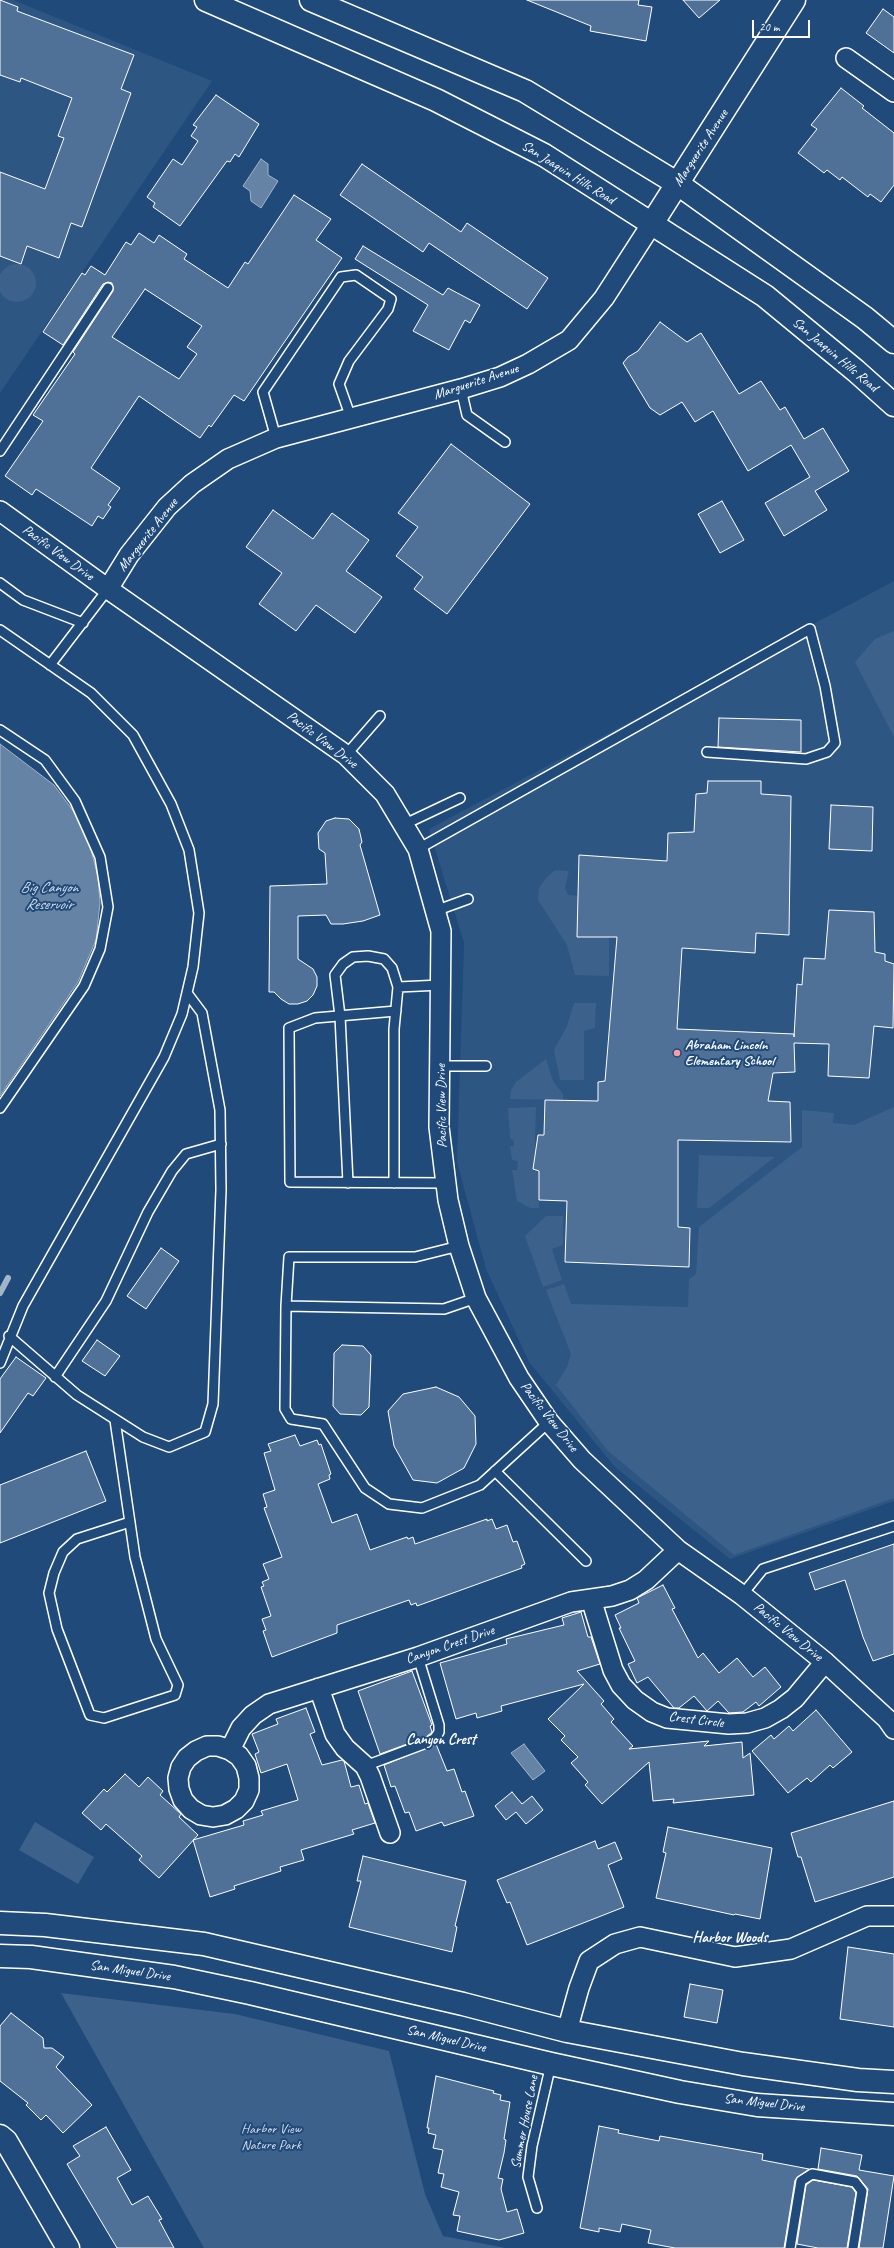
<!DOCTYPE html>
<html>
<head>
<meta charset="utf-8">
<style>
  body { margin:0 }
  #map { position:relative; width:894px; height:2248px; overflow:hidden; background:#1f4a7a; font-family:Caveat,sans-serif }
  canvas { display:block }
  .scale { position:absolute; left:752px; top:20px; width:58px; height:18px; box-sizing:border-box; border:2px solid #fff; border-top:0; padding-left:5px; font-size:12px; line-height:14px; white-space:nowrap; color:#fff; -webkit-text-stroke:3px #1f4a7a; paint-order:stroke }
</style>
</head>
<body>
<div id="map">
<canvas width="894" height="2248"></canvas>
<div class="scale">20 m</div>
</div>
<script>
const context = document.querySelector('canvas').getContext('2d');
context.lineJoin = 'round';
function paint(path, color) { context.fillStyle = color; context.fill(path, 'evenodd'); }
const poly = rows => new Path2D(rows.map(r => 'M' + r).join(''));
function strokePath(path, color, width, dash) { context.strokeStyle = color; context.lineWidth = width; context.lineCap = dash ? 'butt' : 'round'; context.setLineDash(dash || []); context.stroke(path); }
function label(font, color, halo, rows, align = 'center') {
  context.font = font + ' Caveat,sans-serif'; context.lineWidth = 4; context.setLineDash([]); context.textBaseline = 'middle'; context.strokeStyle = halo; context.fillStyle = color; for (const [text, x, y, turn = 0] of rows) {
    context.save(); context.translate(x, y); context.rotate((+turn || 0) * Math.PI / 180); context.textAlign = isNaN(turn) ? turn : align; if (halo) context.strokeText(text, 0, 0); context.fillText(text, 0, 0); context.restore();
  }
}
paint(poly([
  [0,0,13,0,212,81,0,393],
  [894,581,894,1501,730,1559,615,1467,529,1362,486,1269,457,1162,464,943,429,829]
]), '#2e5683');
paint(poly([
  '-2 283a19 19 0 1 1 38 0a19 19 0 1 1-38 0Z',
  [894,631,894,737,855,662,875,639],
  [555,870,569,871,565,887,568,895,578,896,577,937,609,937,609,976,575,975,567,945,538,900,539,888,546,878],
  [574,1003,596,1003,595,1028,584,1031,584,1080,560,1080,554,1050,567,1026],
  [546,1059,553,1081,563,1094,563,1100,510,1099,511,1090,516,1082],
  [536,1107,534,1171,539,1172,539,1208,530,1208,517,1201,512,1170,517,1170,518,1161,512,1160,510,1146,514,1146,513,1139,510,1139,508,1108],
  [894,1107,894,1498,734,1555,608,1451,556,1385,567,1367,571,1354,546,1290,564,1284,571,1304,688,1307,689,1279,696,1274,699,1227,802,1147,802,1110,834,1113,833,1123,854,1125],
  [699,1155,775,1157,709,1208,697,1208],
  [546,1216,563,1216,563,1245,552,1249,562,1280,543,1287,525,1236],
  [35,1822,94,1857,78,1884,19,1850],
  [61,1993,235,2014,389,2051,425,2194,443,2236,506,2248,204,2248]
]), '#3c618b');
const water = poly([
  [261,159,268,164,268,175,278,181,261,208,251,201,250,191,243,186,261,159],
  [0,744,54,785,74,812,89,842,98,877,100,903,96,940,78,982,0,1096,0,744],
  [524,1744,545,1771,533,1780,511,1753,524,1744]
]);
paint(water, '#6583a4');
strokePath(water, '#a3b5c8', 1);
strokePath(poly([
  [0,1293,8,1278]
]), '#a3b5c8', 6);
const building = poly([
  [0,0,18,7,17,11,134,55,121,89,131,93,82,227,71,223,59,258,27,246,21,264,0,256,0,172,45,189,64,138,58,136,72,98,21,78,20,82,0,75,0,0],
  [527,0,639,0,638,5,652,7,646,41,590,31,591,26,527,0],
  [683,0,720,0,699,18,683,0],
  [883,9,894,17,894,53,866,33,883,9],
  [841,88,864,106,862,108,894,133,894,185,881,202,870,194,868,197,842,177,840,180,827,170,824,173,798,153,817,129,811,125,841,88],
  [216,95,259,124,239,157,235,154,230,162,227,161,180,226,153,207,155,203,147,197,173,159,182,165,198,141,191,136,197,127,193,125,216,95],
  [362,164,461,232,467,223,548,278,527,309,429,243,423,252,340,195,362,164],
  [294,195,331,219,316,240,342,258,244,401,234,395,211,427,209,425,200,438,139,396,91,468,120,488,108,505,111,507,103,519,98,516,92,526,36,489,32,495,5,476,43,421,33,415,75,354,73,352,113,291,112,283,108,282,103,284,63,345,43,332,82,273,85,275,91,266,105,275,126,242,131,245,139,233,154,243,159,235,187,254,184,259,228,288,245,262,248,264,294,195],
  [145,289,202,326,187,347,197,354,179,379,112,337,145,289],
  [363,246,443,295,448,288,480,305,470,323,465,320,449,350,413,331,428,305,355,259,363,246],
  [660,322,687,342,701,333,739,394,761,381,780,410,785,407,804,439,823,428,849,471,815,491,827,510,784,536,765,503,810,477,791,445,748,471,713,411,695,422,682,402,660,415,650,408,623,363,628,357,638,351,660,322],
  [451,444,530,504,447,614,414,589,423,577,396,556,418,527,398,513,451,444],
  [722,501,744,540,720,553,698,514,722,501],
  [273,510,313,539,332,513,369,540,346,571,382,597,355,633,316,605,296,631,259,604,282,573,246,547,273,510],
  [719,718,801,720,801,752,718,747,719,718],
  [708,781,761,781,761,794,791,796,789,935,756,933,755,953,682,948,677,1029,794,1034,794,1037,797,984,802,985,804,958,825,959,829,910,874,912,875,952,885,954,885,961,894,964,893,1028,874,1026,869,1078,828,1076,829,1044,794,1043,795,1072,773,1073,768,1101,790,1102,791,1142,678,1140,678,1227,690,1228,689,1267,565,1262,567,1201,539,1200,539,1171,533,1169,538,1135,544,1135,545,1100,598,1101,598,1082,605,1081,617,937,577,937,579,855,667,861,668,833,694,832,696,794,707,793,708,781],
  [831,805,873,807,872,851,829,849,831,805],
  [335,818,349,819,359,829,362,842,360,845,380,915,363,921,343,924,331,924,326,915,298,916,298,959,313,969,317,977,317,986,313,995,307,1001,298,1004,289,1004,281,999,274,992,269,992,270,886,327,884,325,853,319,849,318,833,326,821,335,818],
  [161,1248,179,1261,146,1309,127,1296,161,1248],
  [97,1340,120,1356,105,1376,82,1361,97,1340],
  [342,1345,363,1346,371,1355,369,1407,361,1415,340,1414,333,1406,334,1353,342,1345],
  [16,1357,46,1378,33,1396,28,1393,0,1433,0,1379,16,1357],
  [436,1387,459,1397,475,1416,476,1444,464,1468,437,1483,413,1480,394,1446,388,1411,403,1394,436,1387],
  [295,1435,300,1446,317,1440,319,1445,321,1444,331,1474,329,1475,330,1479,318,1484,332,1523,357,1514,370,1550,407,1537,408,1539,413,1537,415,1544,487,1519,487,1521,492,1519,496,1529,507,1525,513,1542,517,1541,525,1564,521,1566,522,1568,417,1606,416,1603,411,1605,409,1600,337,1625,337,1633,272,1657,263,1631,266,1630,262,1619,271,1616,261,1587,264,1586,262,1582,269,1579,263,1564,282,1557,264,1508,267,1507,263,1494,275,1490,264,1453,271,1451,268,1444,295,1435],
  [86,1451,106,1501,0,1543,0,1485,86,1451],
  [894,1544,894,1654,873,1661,863,1637,845,1580,815,1590,809,1573,894,1544],
  [663,1585,675,1608,672,1609,698,1658,703,1653,719,1673,737,1658,753,1677,765,1667,781,1687,759,1706,756,1702,743,1712,729,1713,718,1701,707,1711,694,1696,679,1708,674,1708,648,1677,637,1683,628,1664,635,1661,619,1628,621,1628,615,1615,639,1603,637,1598,663,1585],
  [581,1612,588,1637,591,1637,600,1664,577,1671,604,1701,601,1704,614,1719,611,1722,633,1746,629,1749,709,1741,704,1746,742,1742,743,1758,750,1753,754,1795,673,1803,674,1799,653,1801,649,1762,602,1804,585,1785,588,1782,571,1763,578,1757,561,1740,565,1736,548,1719,584,1684,501,1706,502,1711,477,1718,476,1713,456,1719,440,1663,507,1644,506,1639,564,1625,562,1618,581,1612],
  [412,1671,432,1725,430,1726,432,1732,426,1737,380,1754,358,1691,412,1671],
  [306,1708,315,1732,310,1734,322,1765,342,1760,344,1761,351,1787,359,1785,365,1804,368,1803,375,1823,352,1830,354,1834,301,1850,304,1860,280,1867,281,1871,234,1886,235,1889,210,1897,193,1840,244,1825,243,1821,263,1815,261,1811,298,1800,287,1764,261,1773,255,1754,259,1752,252,1734,278,1724,276,1719,306,1708],
  [816,1710,852,1752,833,1768,830,1765,811,1782,807,1778,788,1793,752,1751,771,1735,774,1739,789,1726,793,1731,816,1710],
  [436,1744,447,1771,454,1769,462,1792,465,1791,474,1816,444,1826,442,1822,416,1831,409,1812,405,1813,395,1786,391,1787,384,1765,436,1744],
  [125,1774,139,1787,148,1777,163,1791,160,1795,181,1814,179,1817,198,1835,159,1878,139,1860,142,1856,106,1824,101,1830,82,1813,104,1789,107,1792,125,1774],
  [512,1792,522,1804,532,1796,543,1810,526,1824,516,1812,506,1820,495,1806,512,1792],
  [894,1801,894,1877,815,1902,801,1857,798,1857,791,1833,894,1801],
  [668,1827,772,1848,760,1919,735,1914,734,1915,656,1898,666,1853,663,1852,668,1827],
  [595,1841,598,1849,615,1842,622,1859,608,1865,624,1907,527,1945,510,1902,507,1903,497,1880,595,1841],
  [363,1856,466,1881,455,1926,457,1927,452,1952,349,1927,361,1881,357,1881,363,1856],
  [848,1947,894,1954,894,2027,840,2019,848,1947],
  [690,1984,723,1990,717,2023,684,2017,690,1984],
  [11,2013,43,2038,44,2048,52,2048,64,2057,56,2067,92,2105,63,2133,46,2115,41,2120,26,2105,28,2103,0,2081,0,2026,11,2013],
  [436,2076,494,2091,493,2093,501,2095,500,2100,510,2102,504,2139,506,2140,504,2153,498,2178,503,2179,501,2189,507,2212,517,2209,524,2233,499,2240,457,2231,460,2216,453,2215,459,2192,441,2187,444,2174,438,2173,443,2150,433,2148,436,2135,428,2133,429,2128,427,2128,436,2076],
  [599,2126,619,2130,618,2133,659,2141,660,2136,763,2154,762,2160,809,2169,795,2180,784,2248,675,2248,648,2243,651,2230,622,2224,620,2232,599,2228,599,2232,580,2228,599,2126],
  [106,2127,131,2170,117,2178,132,2205,148,2196,162,2219,159,2220,174,2248,117,2248,67,2164,80,2156,73,2146,106,2127],
  [821,2148,862,2155,859,2170,894,2176,883,2248,859,2248,868,2189,857,2176,818,2169,821,2148],
  [813,2180,852,2187,856,2193,847,2248,818,2248,797,2244,806,2185,813,2180]
]);
paint(building, '#507197');
strokePath(building, '#fff', 1);
const service = poly([
  [461,389,467,415,505,442],
  [276,438,263,392,341,277,356,275,391,299,388,309,349,361,339,384,351,418],
  [0,451,108,288],
  [0,583,23,600,83,623],
  [0,630,91,693,133,735,171,804,189,850,199,913,193,967,182,1014,164,1057,23,1306,0,1363],
  [50,665,108,589],
  [0,730,45,760,75,801,100,857,108,907,100,949,84,986,0,1108],
  [346,755,380,716],
  [403,825,460,798],
  [418,849,810,629,825,686,835,743,827,752,806,759,707,752],
  [435,911,468,899],
  [396,1011,315,1018,289,1028,290,1182,446,1183],
  [441,1066,486,1066],
  [348,1183,340,1016,335,975,343,964,353,957,368,956,384,959,392,968,398,987],
  [394,1183,394,1029,398,987,441,985],
  [459,1246,415,1257,289,1257,286,1306,444,1309,476,1298],
  [286,1306,285,1409,291,1419,323,1424,365,1488,389,1504,422,1508,480,1485,549,1422],
  [9,1336,77,1395,143,1437,169,1447,205,1432,213,1404,221,1190,220,1110,202,1013,187,993],
  [55,1377,106,1301,148,1212,172,1171,186,1154,221,1144],
  [115,1420,135,1557,156,1639,178,1685,175,1695,104,1718,90,1715,57,1629,49,1593,54,1573,63,1552,77,1539,130,1522],
  [495,1471,586,1561],
  [742,1595,763,1569,894,1526],
  [365,1766,429,1742,435,1738,439,1732,439,1725,418,1657],
  [537,2208,528,2177,532,2146,551,2064],
  [790,2248,801,2181,812,2174,855,2182,862,2191,853,2248]
]);
const minor = poly([
  [846,58,894,92],
  [0,511,108,589,346,755,385,794,418,849,441,931,439,1127,448,1200,459,1246,476,1298,519,1378,549,1422,582,1460,678,1550,742,1595,825,1662,887,1719,894,1729],
  [108,589,129,555,167,507,192,484,228,459,276,438,461,389,500,377,528,364,569,340,604,298,651,225],
  [591,1599,613,1670,621,1685,635,1700,652,1712,667,1718,729,1724,747,1723,765,1718,781,1709,795,1698,825,1662],
  [319,1688,335,1734,345,1748,365,1766,370,1776,390,1833],
  [230,1750,239,1756,246,1766,249,1778,249,1790,244,1801,236,1809,225,1815,213,1817,201,1815,191,1809,183,1800,179,1789,178,1778,181,1767,187,1758,196,1751,207,1746,218,1746,230,1750,241,1728,253,1715,269,1704,418,1657,571,1602,612,1596,630,1590,646,1580,678,1550],
  [567,2031,579,1988,589,1961,615,1944,640,1937,735,1957,791,1949,867,1916,894,1916]
]);
const tertiary = poly([
  [651,225,794,0],
  [0,2136,6,2141,68,2248]
]);
const secondary = poly([
  [206,0,436,100,544,155,765,296,856,371,894,405],
  [311,0,525,91,678,184,865,318,894,342],
  [0,1923,45,1925,204,1944,463,2004,567,2031,743,2064,858,2080,894,2082],
  [0,1956,31,1957,174,1977,250,1993,551,2064,680,2092,757,2105,894,2114]
]);
strokePath(service, '#fff', 12);
strokePath(minor, '#fff', 22);
strokePath(tertiary, '#fff', 25);
strokePath(secondary, '#fff', 25);
strokePath(service, '#1f4a7a', 9);
strokePath(minor, '#1f4a7a', 19);
strokePath(tertiary, '#1f4a7a', 22);
strokePath(secondary, '#1f4a7a', 22);
for (const [x, y, r, color] of [
  [677,1053,4,"#ff9aa2"]
]) { const dot = new Path2D(); dot.arc(x, y, r, 0, 2 * Math.PI); context.fillStyle = color; context.fill(dot); strokePath(dot, '#1f4a7a', 1.5); }
label('14px', '#fff', '#1f4a7a', [
  ["Marguerite Avenue",701,148,-57],
  ["San Joaquin Hills Road",568,173,32],
  ["San Joaquin Hills Road",835,355,40],
  ["Marguerite Avenue",476,382,-18],
  ["Marguerite Avenue",148,535,-52],
  ["Pacific View Drive",58,553,36],
  ["Pacific View Drive",322,740,37],
  ["Pacific View Drive",442,1106,-91],
  ["Pacific View Drive",549,1417,52],
  ["Pacific View Drive",788,1632,39],
  ["Canyon Crest Drive",450,1645,-19],
  ["Crest Circle",696,1720,7],
  ["San Miguel Drive",130,1971,8],
  ["San Miguel Drive",446,2039,13],
  ["San Miguel Drive",764,2103,6],
  ["Summer House Lane",525,2122,-79]
]);
label('bold 14px', '#fff', '#1f4a7a', [
  ["Abraham Lincoln",685,1045],
  ["Elementary School",685,1061]
], 'left');
label('14px', '#d8dfe8', '#1f4a7a', [
  ["Harbor View",271,2129],
  ["Nature Park",271,2145]
]);
label('italic 15px', '#d8e0e8', '#1f4a7a', [
  ["Big Canyon",49,888],
  ["Reservoir",49,905]
]);
label('bold 15px', '#fff', '#1f4a7a', [
  ["Canyon Crest",441,1740],
  ["Harbor Woods",730,1938]
]);
</script>
</body>
</html>
